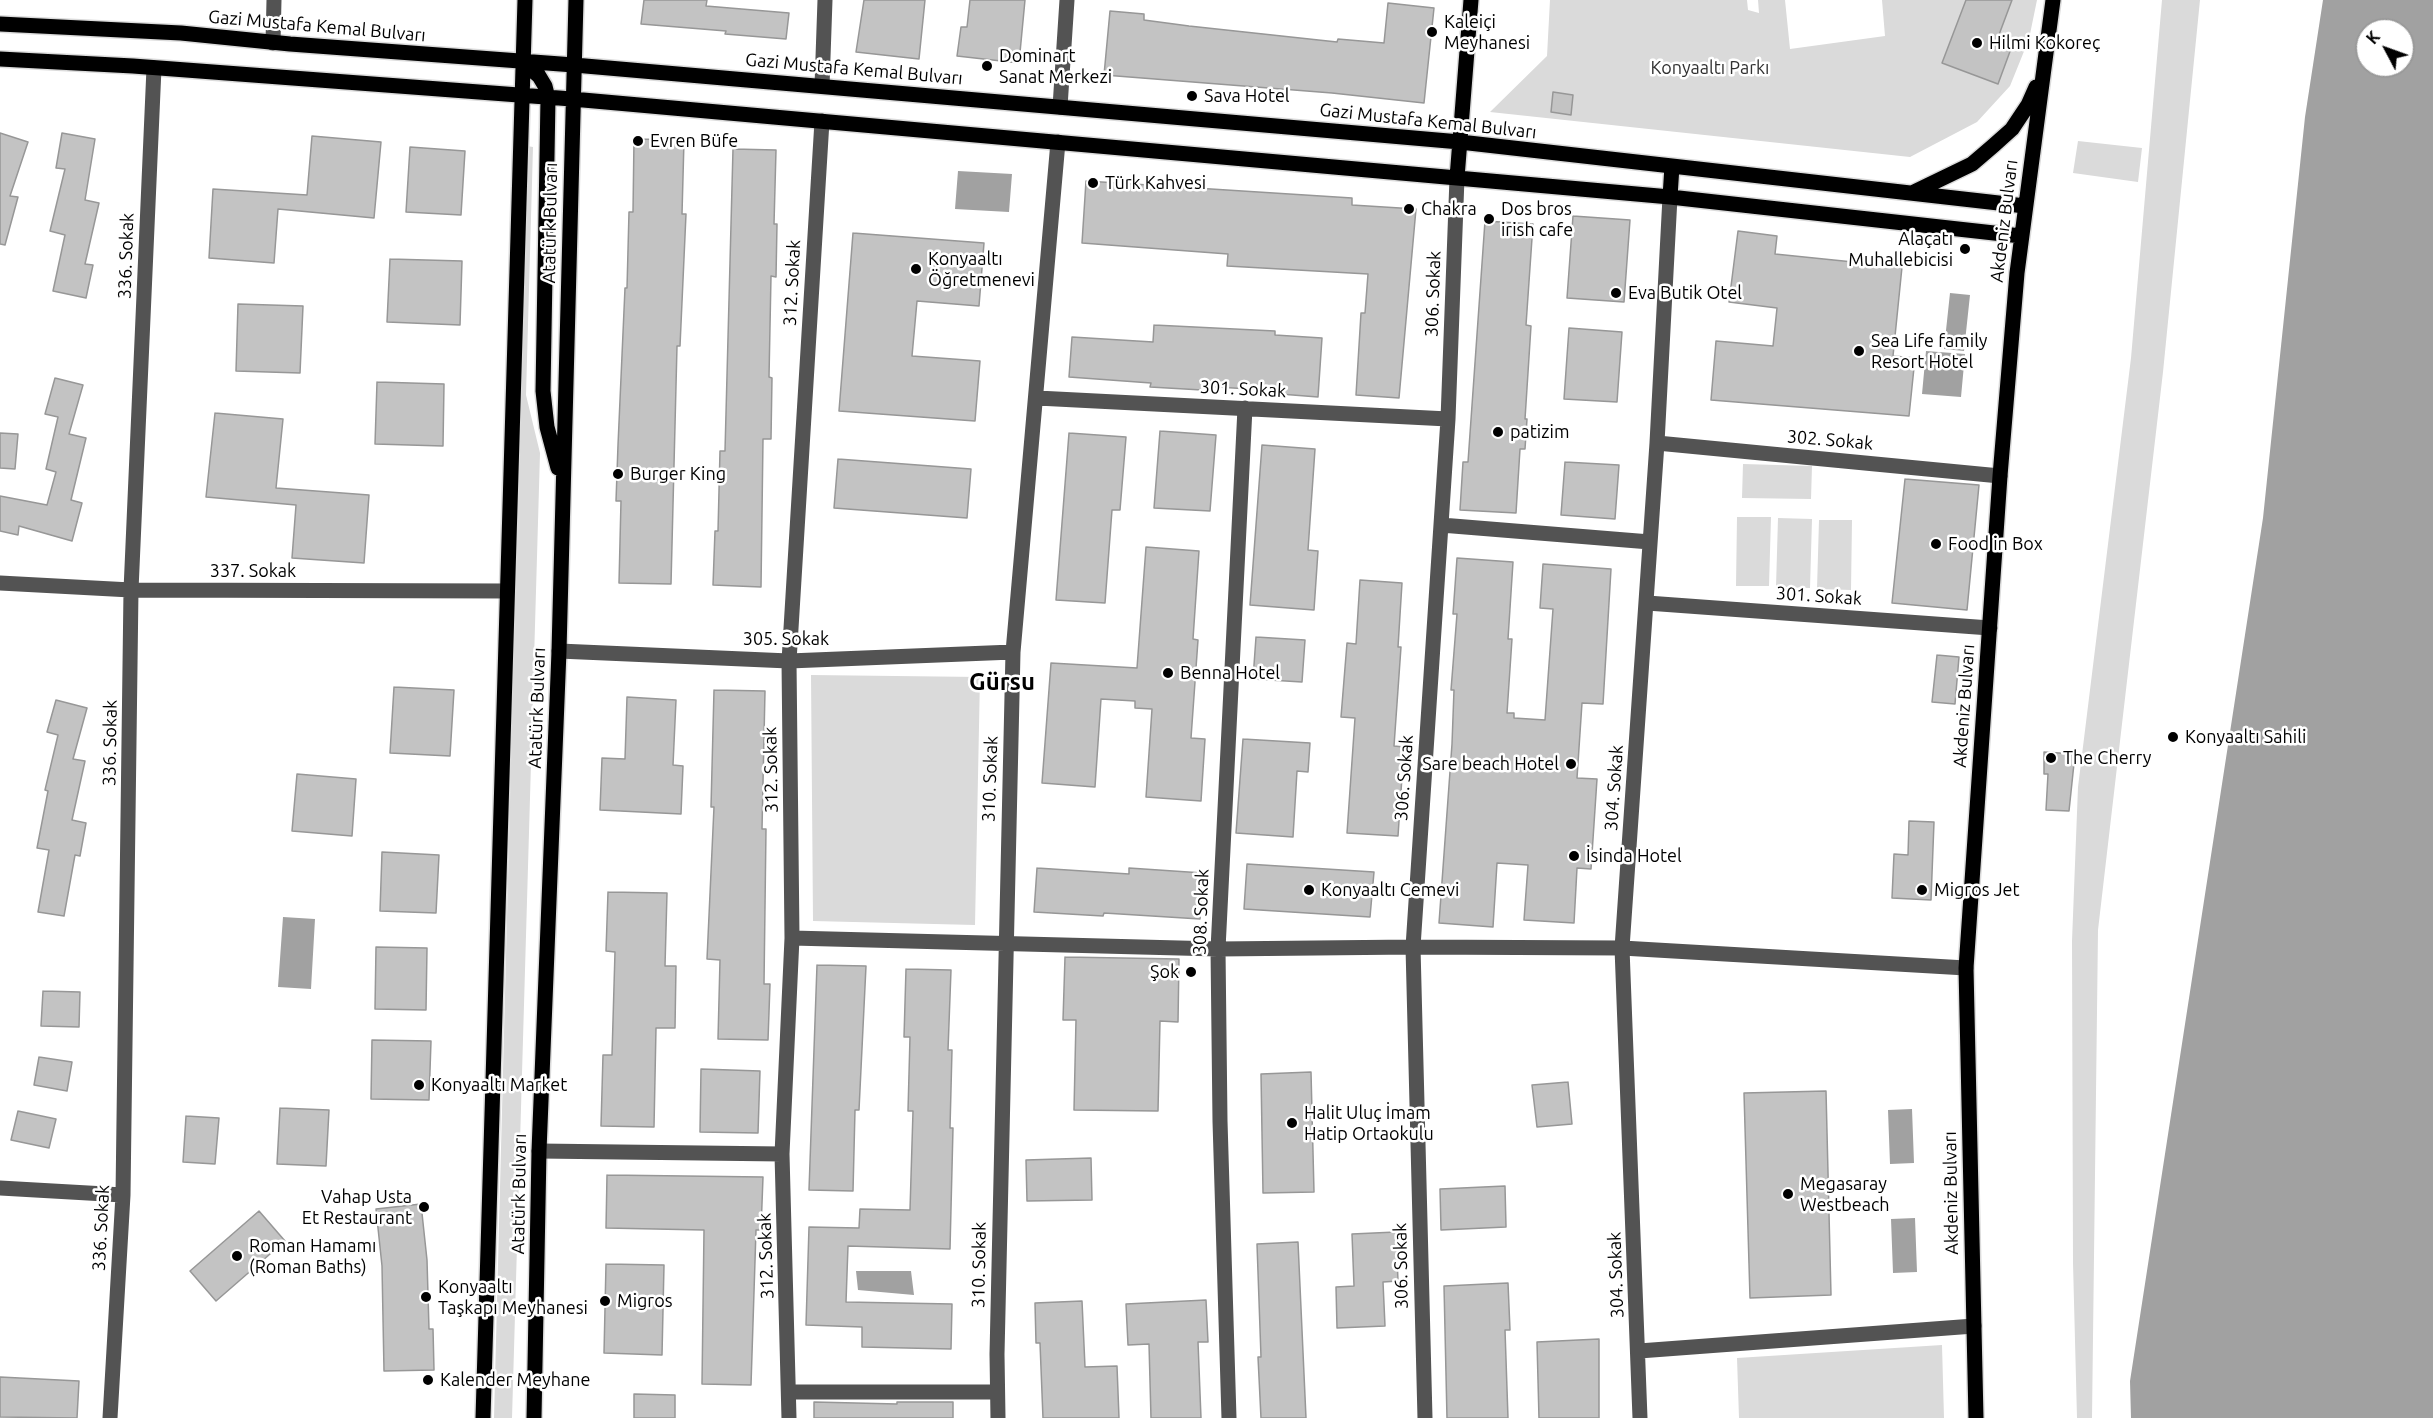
<!DOCTYPE html>
<html>
<head>
<meta charset="utf-8">
<style>
  body { margin:0 }
  #map { position:relative; width:2433px; height:1418px; overflow:hidden; background:#fff; font-family:Ubuntu,sans-serif }
  canvas { display:block }
  .north { position:absolute; left:2355px; top:18px; width:60px; height:60px; box-sizing:border-box; background:#fff; border:2px solid #999; border-radius:50%; rotate:311deg; font-size:16px; font-weight:700; line-height:24px; text-align:center; color:#000 }
  .north::after { content:''; display:block; margin:auto; width:21px; height:27px; background:#000; clip-path:polygon(50% 0,100% 100%,50% 72%,0 100%) }
</style>
</head>
<body>
<div id="map">
<canvas width="2433" height="1418"></canvas>
<div class="north">K</div>
</div>
<script>
const context = document.querySelector('canvas').getContext('2d');
context.lineJoin = 'round';
function paint(path, color) { context.fillStyle = color; context.fill(path, 'evenodd'); }
const poly = rows => new Path2D(rows.map(r => 'M' + r).join(''));
function strokePath(path, color, width, dash) { context.strokeStyle = color; context.lineWidth = width; context.lineCap = dash ? 'butt' : 'round'; context.setLineDash(dash || []); context.stroke(path); }
function label(font, color, halo, rows, align = 'center') {
  context.font = font + ' Ubuntu,sans-serif'; context.lineWidth = 5; context.setLineDash([]); context.textBaseline = 'middle'; context.strokeStyle = halo; context.fillStyle = color; for (const [text, x, y, turn = 0] of rows) {
    context.save(); context.translate(x, y); context.rotate((+turn || 0) * Math.PI / 180); context.textAlign = isNaN(turn) ? turn : align; if (halo) context.strokeText(text, 0, 0); context.fillText(text, 0, 0); context.restore();
  }
}
paint(poly([
  [1550,0,1747,0,1748,10,1759,13,1758,0,1785,0,1790,49,1885,36,1882,0,1966,0,1942,63,1998,84,2012,46,1997,40,2012,0,2037,0,2029,39,2010,86,1977,122,1910,157,1490,112,1547,56],
  [2162,0,2200,0,2163,372,2098,930,2092,1418,2077,1418,2073,1263,2072,941,2078,787,2131,358],
  [2078,141,2142,148,2138,182,2073,173],
  [527,146,533,147,526,395,540,453,512,1418,494,1418],
  [1743,464,1812,466,1811,499,1742,498],
  [1737,517,1771,517,1769,586,1736,586],
  [1778,518,1812,519,1810,588,1776,587],
  [1819,520,1852,520,1851,590,1817,589],
  [811,675,980,677,975,925,813,921],
  [1942,1345,1944,1418,1739,1418,1737,1358]
]), '#dadada');
paint(poly([
  [2323,0,2433,0,2433,1418,2131,1418,2130,1381,2263,518,2305,117],
  [2367,30,2403,30,2403,66,2367,66],
  [958,171,1012,174,1009,212,955,209],
  [1950,293,1970,295,1964,351,1944,349],
  [1926,351,1965,354,1961,397,1922,394],
  [283,917,315,919,311,989,278,987],
  [1912,1109,1914,1163,1890,1164,1888,1110],
  [1915,1218,1917,1272,1893,1273,1891,1219],
  [856,1271,911,1271,914,1295,858,1290]
]), '#a1a1a1');
const building = poly([
  [644,0,707,0,706,6,789,13,786,39,725,34,726,31,641,24,644,0],
  [864,0,925,0,919,59,856,52,864,0],
  [970,0,1025,0,1019,63,957,56,961,27,967,27,970,0],
  [1966,0,2012,0,1997,40,2012,46,1998,84,1942,63,1966,0],
  [1388,3,1434,8,1424,103,1332,93,1104,75,1110,11,1144,14,1144,20,1189,26,1337,42,1338,39,1384,43,1388,3],
  [1553,92,1573,95,1571,115,1551,112,1553,92],
  [0,133,28,142,10,196,18,197,5,245,0,244,0,133],
  [62,133,95,139,85,200,99,203,85,264,93,265,86,298,53,291,65,235,50,231,65,169,56,168,62,133],
  [312,136,381,142,374,218,278,209,274,263,209,258,213,189,307,195,312,136],
  [634,139,684,140,682,214,686,214,680,346,677,346,671,584,619,583,621,501,616,501,618,445,625,288,627,288,629,212,633,212,634,139],
  [410,147,465,151,461,215,406,212,410,147],
  [733,149,776,150,774,224,777,224,776,277,771,276,769,377,772,378,771,439,763,439,761,587,713,585,715,531,718,531,720,451,725,451,733,149],
  [1086,181,1352,198,1352,205,1416,209,1399,398,1356,395,1361,313,1365,313,1368,274,1227,266,1228,254,1082,243,1086,181],
  [1573,216,1630,220,1624,302,1567,298,1573,216],
  [1485,221,1533,224,1526,325,1531,326,1525,419,1527,419,1525,449,1520,449,1516,513,1460,510,1463,462,1468,462,1485,221],
  [1738,231,1777,236,1775,254,1902,267,1893,356,1915,358,1909,416,1711,400,1716,341,1773,346,1777,308,1729,302,1738,231],
  [853,233,984,243,979,306,917,301,912,356,980,361,975,421,839,411,853,233],
  [390,259,462,261,460,325,387,322,390,259],
  [238,304,303,306,300,373,236,371,238,304],
  [1154,325,1275,331,1275,335,1322,338,1318,397,1280,394,1280,391,1202,386,1202,390,1150,387,1151,383,1069,377,1072,337,1153,342,1154,325],
  [1569,328,1622,332,1617,402,1564,399,1569,328],
  [55,378,83,385,69,434,86,438,71,500,82,503,72,541,19,526,18,535,0,531,0,496,47,505,56,472,46,469,58,417,45,414,55,378],
  [377,382,444,384,443,446,375,444,377,382],
  [215,413,283,419,276,488,369,495,364,563,292,558,296,505,206,497,215,413],
  [1160,431,1216,435,1210,511,1154,508,1160,431],
  [0,433,18,434,15,469,0,468,0,433],
  [1069,433,1126,437,1120,510,1112,510,1105,603,1056,600,1069,433],
  [1262,445,1315,449,1308,550,1318,551,1314,610,1250,605,1262,445],
  [838,459,971,469,967,518,834,508,838,459],
  [1565,462,1619,465,1615,519,1561,515,1565,462],
  [1905,479,1979,485,1967,610,1892,603,1905,479],
  [1146,547,1199,551,1193,639,1198,640,1191,738,1205,739,1201,801,1146,797,1152,709,1135,708,1135,701,1101,699,1095,787,1042,783,1051,663,1137,668,1146,547],
  [1457,558,1513,562,1508,639,1512,639,1507,713,1514,713,1514,718,1545,720,1553,609,1540,608,1543,564,1611,569,1603,704,1582,703,1577,778,1597,779,1591,869,1577,868,1574,923,1524,920,1528,865,1497,863,1493,927,1439,923,1452,744,1454,690,1451,690,1457,614,1453,614,1457,558],
  [1360,580,1402,583,1398,647,1401,647,1394,746,1404,747,1398,836,1347,833,1355,718,1341,717,1347,643,1356,644,1360,580],
  [1256,637,1305,640,1302,682,1253,679,1256,637],
  [1937,655,1959,657,1955,704,1932,702,1937,655],
  [394,687,454,690,450,756,390,753,394,687],
  [714,690,765,691,762,829,766,829,764,984,770,984,768,1040,718,1039,720,960,707,959,714,807,711,807,714,690],
  [627,697,676,700,673,765,683,766,681,814,600,810,602,758,625,759,627,697],
  [56,700,87,708,73,759,85,761,72,820,86,823,80,856,75,855,64,916,38,912,49,850,37,848,48,791,45,790,58,735,47,732,56,700],
  [1243,739,1310,743,1308,772,1297,771,1293,837,1236,833,1243,739],
  [2044,752,2075,754,2069,811,2046,810,2048,774,2044,774,2044,752],
  [297,774,356,779,352,836,292,831,297,774],
  [1909,821,1934,822,1931,900,1892,898,1894,854,1908,855,1909,821],
  [382,852,439,855,436,913,380,911,382,852],
  [1247,864,1374,872,1370,917,1244,909,1247,864],
  [1037,868,1129,874,1129,868,1203,873,1200,919,1104,913,1103,916,1034,912,1037,868],
  [608,892,667,893,665,966,676,966,675,1028,656,1028,654,1127,601,1126,603,1055,612,1055,615,952,606,951,608,892],
  [376,947,427,948,426,1010,375,1009,376,947],
  [1065,957,1179,959,1178,1022,1160,1021,1158,1111,1074,1110,1076,1020,1063,1020,1065,957],
  [817,965,866,966,859,1110,855,1110,853,1191,809,1190,817,965],
  [906,969,951,970,948,1050,952,1050,950,1128,953,1128,950,1249,848,1246,846,1302,952,1304,951,1349,862,1347,862,1327,806,1325,809,1227,859,1228,860,1209,910,1210,913,1111,908,1111,910,1037,904,1037,906,969],
  [43,991,80,992,79,1027,41,1026,43,991],
  [372,1040,431,1041,429,1100,371,1099,372,1040],
  [39,1057,72,1062,67,1091,34,1085,39,1057],
  [701,1069,760,1071,758,1133,700,1132,701,1069],
  [1311,1072,1314,1192,1263,1193,1261,1074,1311,1072],
  [1568,1082,1572,1124,1537,1127,1532,1085,1568,1082],
  [1826,1091,1831,1295,1750,1298,1744,1093,1826,1091],
  [280,1108,329,1110,326,1166,277,1164,280,1108],
  [18,1111,56,1119,49,1148,11,1140,18,1111],
  [186,1116,219,1118,215,1164,183,1162,186,1116],
  [1091,1158,1092,1200,1027,1201,1026,1160,1091,1158],
  [607,1175,763,1177,761,1230,756,1230,751,1385,702,1384,704,1230,606,1228,607,1175],
  [1505,1186,1506,1227,1441,1230,1440,1189,1505,1186],
  [421,1204,427,1260,429,1329,433,1329,434,1370,384,1371,382,1266,376,1209,421,1204],
  [259,1211,285,1241,216,1301,190,1271,259,1211],
  [1396,1232,1398,1281,1383,1282,1385,1326,1337,1328,1336,1287,1354,1286,1352,1234,1396,1232],
  [1298,1242,1306,1418,1261,1418,1258,1357,1261,1357,1257,1244,1298,1242],
  [606,1264,664,1265,662,1355,604,1353,606,1264],
  [1508,1283,1510,1330,1505,1330,1508,1418,1447,1418,1444,1286,1508,1283],
  [1206,1300,1208,1342,1198,1342,1201,1418,1151,1418,1149,1344,1128,1345,1126,1304,1206,1300],
  [1082,1301,1085,1367,1117,1366,1119,1418,1043,1418,1040,1343,1036,1343,1035,1303,1082,1301],
  [1599,1339,1599,1418,1539,1418,1537,1342,1599,1339],
  [0,1377,79,1381,77,1418,0,1417,0,1377],
  [634,1394,675,1395,675,1418,634,1418,634,1394],
  [814,1402,897,1404,897,1402,953,1402,953,1418,814,1418,814,1402]
]);
paint(building, '#c3c3c3');
strokePath(building, '#979797', 1.5);
const major = poly([
  [0,24,181,33,290,44,574,65,1460,142,2025,206],
  [0,59,133,66,572,99,1670,197,2021,236],
  [523,62,539,76,545,86,548,98,543,391,547,427,558,468],
  [1457,178,1471,0],
  [1912,193,1972,164,1993,146,2012,129,2028,105,2036,87],
  [1670,197,1672,166],
  [483,1418,525,0],
  [534,1418,539,1151,559,651,576,0],
  [1976,1418,1966,968,2000,476,2017,273,2053,0]
]);
strokePath(major, '#dbdbdb', 18);
strokePath(poly([
  [273,43,274,0],
  [822,86,825,0],
  [1060,107,1067,0],
  [1037,398,1448,419],
  [1657,443,2000,476],
  [1441,525,1650,542],
  [0,583,131,590,507,591],
  [1647,603,1990,628],
  [559,651,789,661,1013,652],
  [792,938,1218,949,1413,947,1622,948,1966,968],
  [539,1151,782,1154],
  [0,1188,123,1195],
  [1639,1351,1974,1326],
  [789,1392,997,1392],
  [110,1418,123,1195,131,590,154,68],
  [789,1418,782,1154,792,938,789,661,822,121],
  [998,1418,997,1354,1013,652,1058,142],
  [1229,1418,1220,1121,1218,949,1245,408],
  [1425,1418,1413,947,1448,419,1457,178],
  [1640,1418,1622,948,1657,443,1670,197]
]), '#535353', 15);
strokePath(major, '#000', 15);
for (const [x, y, r, color] of [
  [1432,32,6,"#000"],
  [1977,43,6,"#000"],
  [987,66,6,"#000"],
  [1192,96,6,"#000"],
  [638,141,6,"#000"],
  [1093,183,6,"#000"],
  [1409,209,6,"#000"],
  [1489,219,6,"#000"],
  [1965,249,6,"#000"],
  [916,269,6,"#000"],
  [1616,293,6,"#000"],
  [1859,351,6,"#000"],
  [1498,432,6,"#000"],
  [618,474,6,"#000"],
  [1936,544,6,"#000"],
  [1168,673,6,"#000"],
  [2173,737,6,"#000"],
  [2051,758,6,"#000"],
  [1571,764,6,"#000"],
  [1574,856,6,"#000"],
  [1309,890,6,"#000"],
  [1922,890,6,"#000"],
  [1191,972,6,"#000"],
  [419,1085,6,"#000"],
  [1292,1123,6,"#000"],
  [1788,1194,6,"#000"],
  [424,1207,6,"#000"],
  [237,1256,6,"#000"],
  [426,1297,6,"#000"],
  [605,1301,6,"#000"],
  [428,1380,6,"#000"]
]) { const dot = new Path2D(); dot.arc(x, y, r, 0, 2 * Math.PI); context.fillStyle = color; context.fill(dot); strokePath(dot, '#fff', 2); }
label('18px', '#000', '#fff', [
  ["Kaleiçi",1444,22],
  ["Meyhanesi",1444,43],
  ["Hilmi Kokoreç",1989,43],
  ["Dominart",999,56],
  ["Sanat Merkezi",999,77],
  ["Sava Hotel",1204,96],
  ["Evren Büfe",650,141],
  ["Türk Kahvesi",1105,183],
  ["Chakra",1421,209],
  ["Dos bros",1501,209],
  ["irish cafe",1501,230],
  ["Alaçatı",1953,239,"right"],
  ["Muhallebicisi",1953,260,"right"],
  ["Konyaaltı",928,259],
  ["Öğretmenevi",928,280],
  ["Eva Butik Otel",1628,293],
  ["Sea Life family",1871,341],
  ["Resort Hotel",1871,362],
  ["patizim",1510,432],
  ["Burger King",630,474],
  ["Food in Box",1948,544],
  ["Benna Hotel",1180,673],
  ["Konyaaltı Sahili",2185,737],
  ["The Cherry",2063,758],
  ["Sare beach Hotel",1559,764,"right"],
  ["İsinda Hotel",1586,856],
  ["Konyaaltı Cemevi",1321,890],
  ["Migros Jet",1934,890],
  ["Şok",1179,972,"right"],
  ["Konyaaltı Market",431,1085],
  ["Halit Uluç İmam",1304,1113],
  ["Hatip Ortaokulu",1304,1134],
  ["Megasaray",1800,1184],
  ["Westbeach",1800,1205],
  ["Vahap Usta",412,1197,"right"],
  ["Et Restaurant",412,1218,"right"],
  ["Roman Hamamı",249,1246],
  ["(Roman Baths)",249,1267],
  ["Konyaaltı",438,1287],
  ["Taşkapı Meyhanesi",438,1308],
  ["Migros",617,1301],
  ["Kalender Meyhane",440,1380]
], 'left');
label('18px', '#000', '#fff', [
  ["Gazi Mustafa Kemal Bulvarı",317,26,5],
  ["Gazi Mustafa Kemal Bulvarı",854,69,5],
  ["Gazi Mustafa Kemal Bulvarı",1428,121,6],
  ["Akdeniz Bulvarı",2004,221,-83],
  ["Atatürk Bulvarı",550,223,-89],
  ["336. Sokak",126,256,-88],
  ["312. Sokak",792,283,-87],
  ["306. Sokak",1433,294,-88],
  ["301. Sokak",1243,389,3],
  ["302. Sokak",1830,440,5],
  ["337. Sokak",253,571],
  ["301. Sokak",1819,596,4],
  ["305. Sokak",786,639],
  ["Akdeniz Bulvarı",1964,706,-86],
  ["Atatürk Bulvarı",537,708,-88],
  ["336. Sokak",110,743,-89],
  ["312. Sokak",771,770,-91],
  ["306. Sokak",1404,778,-86],
  ["310. Sokak",990,779,-88],
  ["304. Sokak",1614,788,-86],
  ["308. Sokak",1201,912,-88],
  ["Akdeniz Bulvarı",1951,1193,-91],
  ["Atatürk Bulvarı",519,1194,-89],
  ["336. Sokak",101,1228,-87],
  ["312. Sokak",766,1256,-92],
  ["310. Sokak",979,1265,-89],
  ["306. Sokak",1401,1266,-91],
  ["304. Sokak",1616,1275,-92]
]);
label('18px', '#313131', '#fff', [
  ["Konyaaltı Parkı",1710,68]
]);
label('bold 24px', '#000', '#fff', [
  ["Gürsu",1002,682]
]);
</script>
</body>
</html>
